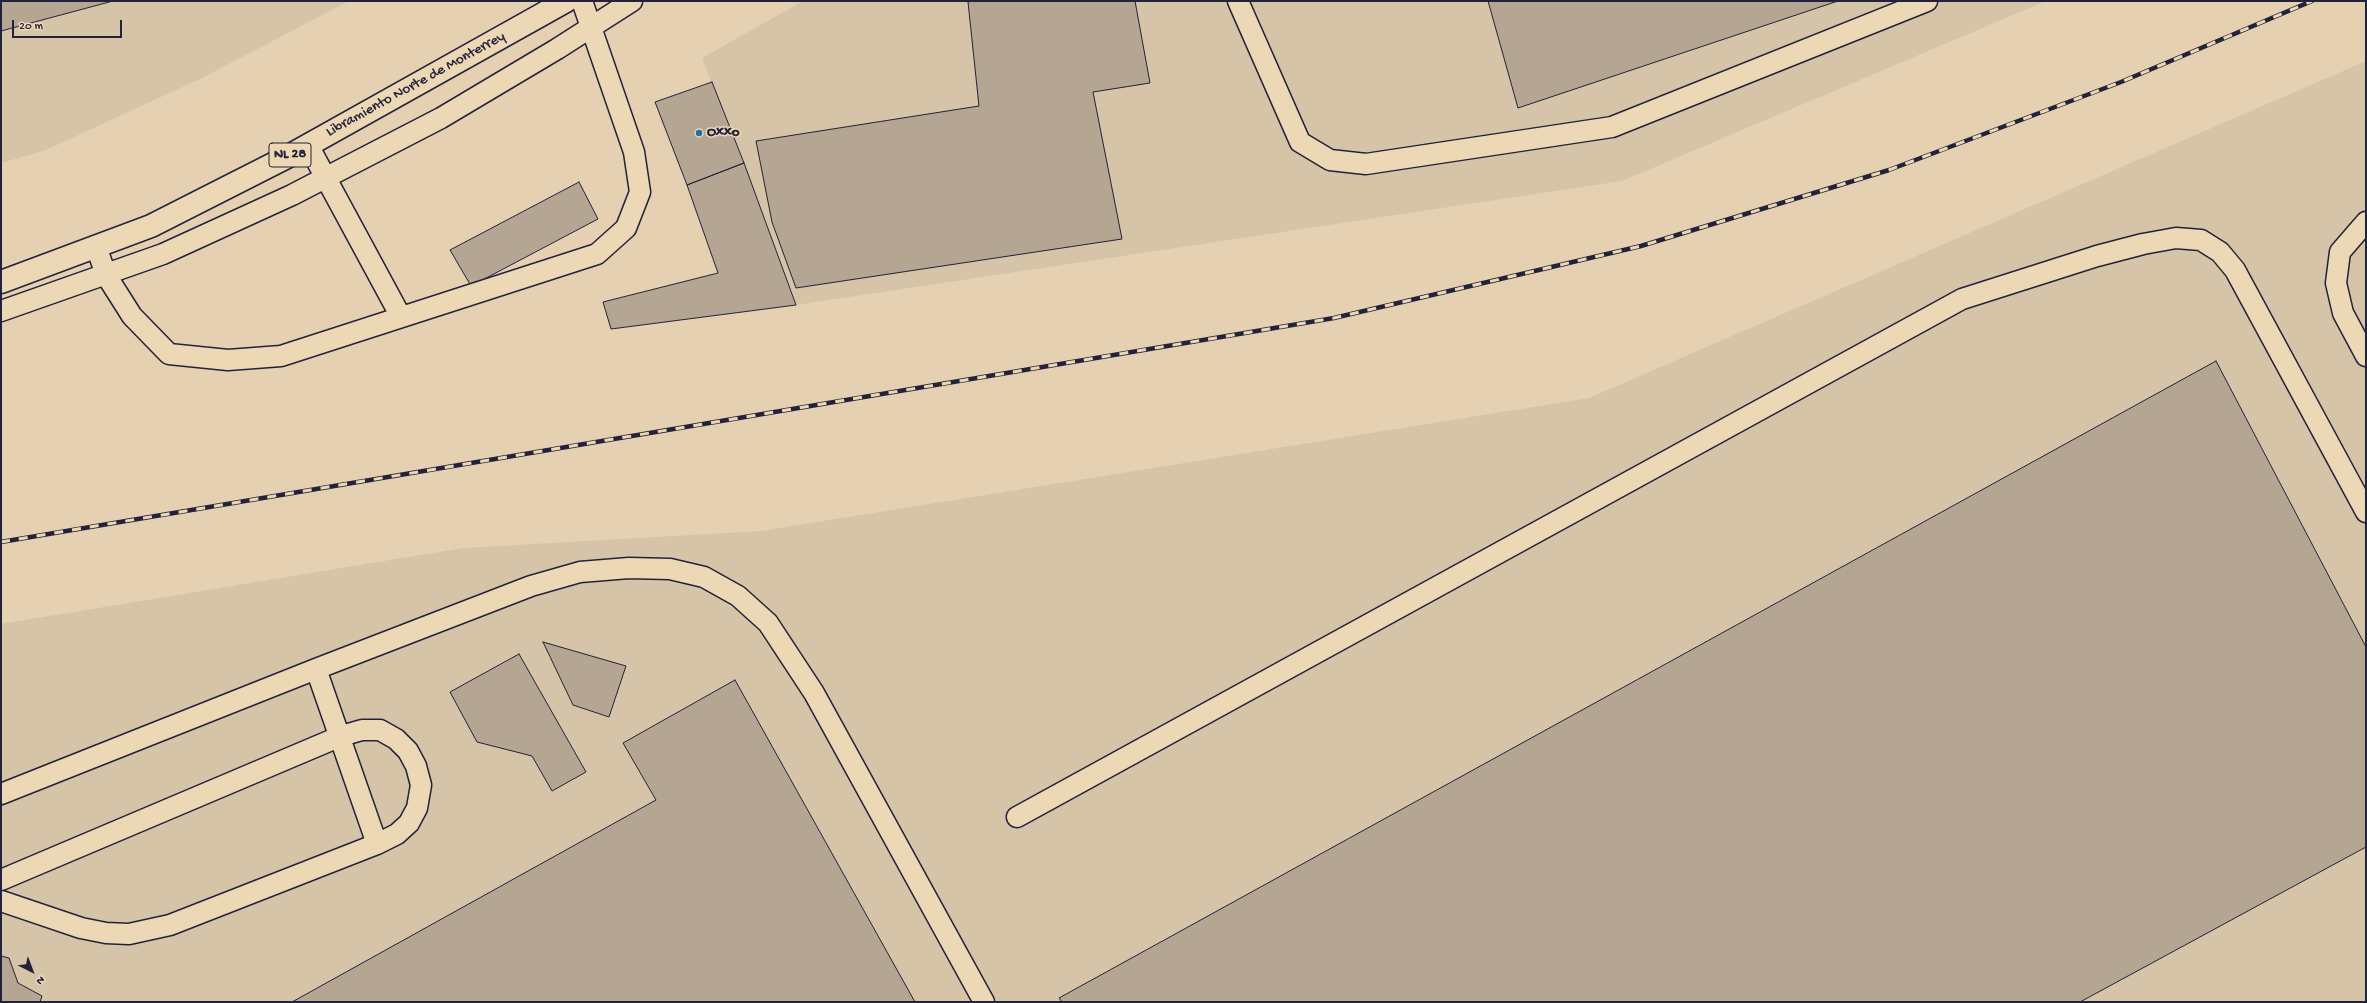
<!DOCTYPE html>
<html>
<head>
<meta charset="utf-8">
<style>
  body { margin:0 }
  #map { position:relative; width:2367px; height:1003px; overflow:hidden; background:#e5d1b1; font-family:"Gochi Hand",sans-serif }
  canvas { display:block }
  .frame { position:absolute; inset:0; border:2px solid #22223b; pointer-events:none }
  .north { position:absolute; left:12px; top:951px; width:40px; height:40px; -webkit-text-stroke:3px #edd8b6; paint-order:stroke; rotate:138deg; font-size:11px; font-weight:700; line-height:16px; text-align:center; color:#22223b }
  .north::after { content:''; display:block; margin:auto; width:14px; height:18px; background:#22223b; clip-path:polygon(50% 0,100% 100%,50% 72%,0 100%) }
  .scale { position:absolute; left:12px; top:20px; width:110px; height:18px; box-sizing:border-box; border:2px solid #22223b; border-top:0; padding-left:5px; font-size:12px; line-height:14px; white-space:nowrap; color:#22223b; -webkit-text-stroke:3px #edd8b6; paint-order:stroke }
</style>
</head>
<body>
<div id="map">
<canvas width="2367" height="1003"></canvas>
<div class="frame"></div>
<div class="north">N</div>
<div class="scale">20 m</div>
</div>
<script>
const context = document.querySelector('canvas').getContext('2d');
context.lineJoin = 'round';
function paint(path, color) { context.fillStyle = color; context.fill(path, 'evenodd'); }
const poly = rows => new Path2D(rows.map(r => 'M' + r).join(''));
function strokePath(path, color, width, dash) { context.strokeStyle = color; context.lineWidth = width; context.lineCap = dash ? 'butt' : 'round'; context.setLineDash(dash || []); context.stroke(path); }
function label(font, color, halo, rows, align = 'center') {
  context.font = font + ' "Gochi Hand",sans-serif'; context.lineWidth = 3; context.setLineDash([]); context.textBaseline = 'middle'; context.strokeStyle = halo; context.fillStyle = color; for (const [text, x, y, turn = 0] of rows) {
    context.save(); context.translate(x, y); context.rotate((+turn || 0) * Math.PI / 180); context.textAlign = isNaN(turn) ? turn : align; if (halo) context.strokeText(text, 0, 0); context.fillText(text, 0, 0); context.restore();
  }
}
paint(poly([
  [1,1,349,1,202,78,46,150,1,163],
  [803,1,2046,1,1622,181,796,305,702,58],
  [2366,61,2366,1002,1,1002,1,624,463,548,761,531,1589,398]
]), '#d6c4a8');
const building = poly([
  [1,1,113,1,1,31,1,1],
  [972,1,1135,1,1150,83,1093,92,1122,239,796,288,772,222,756,141,979,106,968,2,972,1],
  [1488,1,1838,1,1518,108,1488,1],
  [712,82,744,163,687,185,655,102,712,82],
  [744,163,796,305,611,329,603,302,718,273,687,185,744,163],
  [579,182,598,219,471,286,450,250,579,182],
  [2216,361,2366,647,2366,847,2080,1002,1062,1002,1059,998,2216,361],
  [543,642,626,666,609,717,573,705,543,642],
  [519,654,586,772,552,791,532,756,477,742,450,692,519,654],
  [735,680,915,1002,292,1002,656,800,623,743,735,680],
  [1,956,9,958,18,983,42,996,40,1002,1,1002,1,956]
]);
paint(building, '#b4a693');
strokePath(building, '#22223b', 1);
const service = poly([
  [1238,1,1300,142,1330,160,1366,164,1612,127,1927,1],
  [308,145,401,317],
  [2366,222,2340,252,2336,283,2343,313,2366,356],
  [96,246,106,275,132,316,169,354,228,360,281,356,597,254,626,228,640,192,634,152,582,1],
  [1,311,163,254,292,195,441,118,557,49,632,1],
  [316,669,377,844],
  [1,794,316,669,531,586,580,572,629,568,670,569,704,577,738,596,768,623,814,693,984,1002],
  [1017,817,1962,299,2097,256,2143,244,2176,238,2201,240,2220,252,2235,270,2366,512],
  [1,880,341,736,362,730,380,730,396,739,408,751,416,766,421,785,417,808,409,823,397,834,377,844,170,925,129,934,106,933,81,928,1,901]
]);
const primary = poly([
  [1,282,151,226,287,157,566,1]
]);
strokePath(service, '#22223b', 23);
strokePath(primary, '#22223b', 25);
strokePath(service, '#edd8b6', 20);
strokePath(primary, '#edd8b6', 22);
const rail = poly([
  [1,542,1334,318,1641,246,1889,170,2121,82,2312,1]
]);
strokePath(rail, '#22223b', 4.5);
strokePath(rail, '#edd8b6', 3, [9]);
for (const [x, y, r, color] of [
  [699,133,4,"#1f6fb2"]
]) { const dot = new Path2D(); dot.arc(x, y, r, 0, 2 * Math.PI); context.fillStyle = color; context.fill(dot); strokePath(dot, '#edd8b6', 1.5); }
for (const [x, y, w] of [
  [290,155,42]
]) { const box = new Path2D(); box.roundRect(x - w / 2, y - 12, w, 24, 3); context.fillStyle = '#edd8b6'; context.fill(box); strokePath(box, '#22223b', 1); }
label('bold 14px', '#22223b', null, [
  ["NL 28",290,155]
]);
label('15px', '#22223b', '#edd8b6', [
  ["Libramiento Norte de Monterrey",416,85,-29]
]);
label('bold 15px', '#22223b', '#edd8b6', [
  ["Oxxo",707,133]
], 'left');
</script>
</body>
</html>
